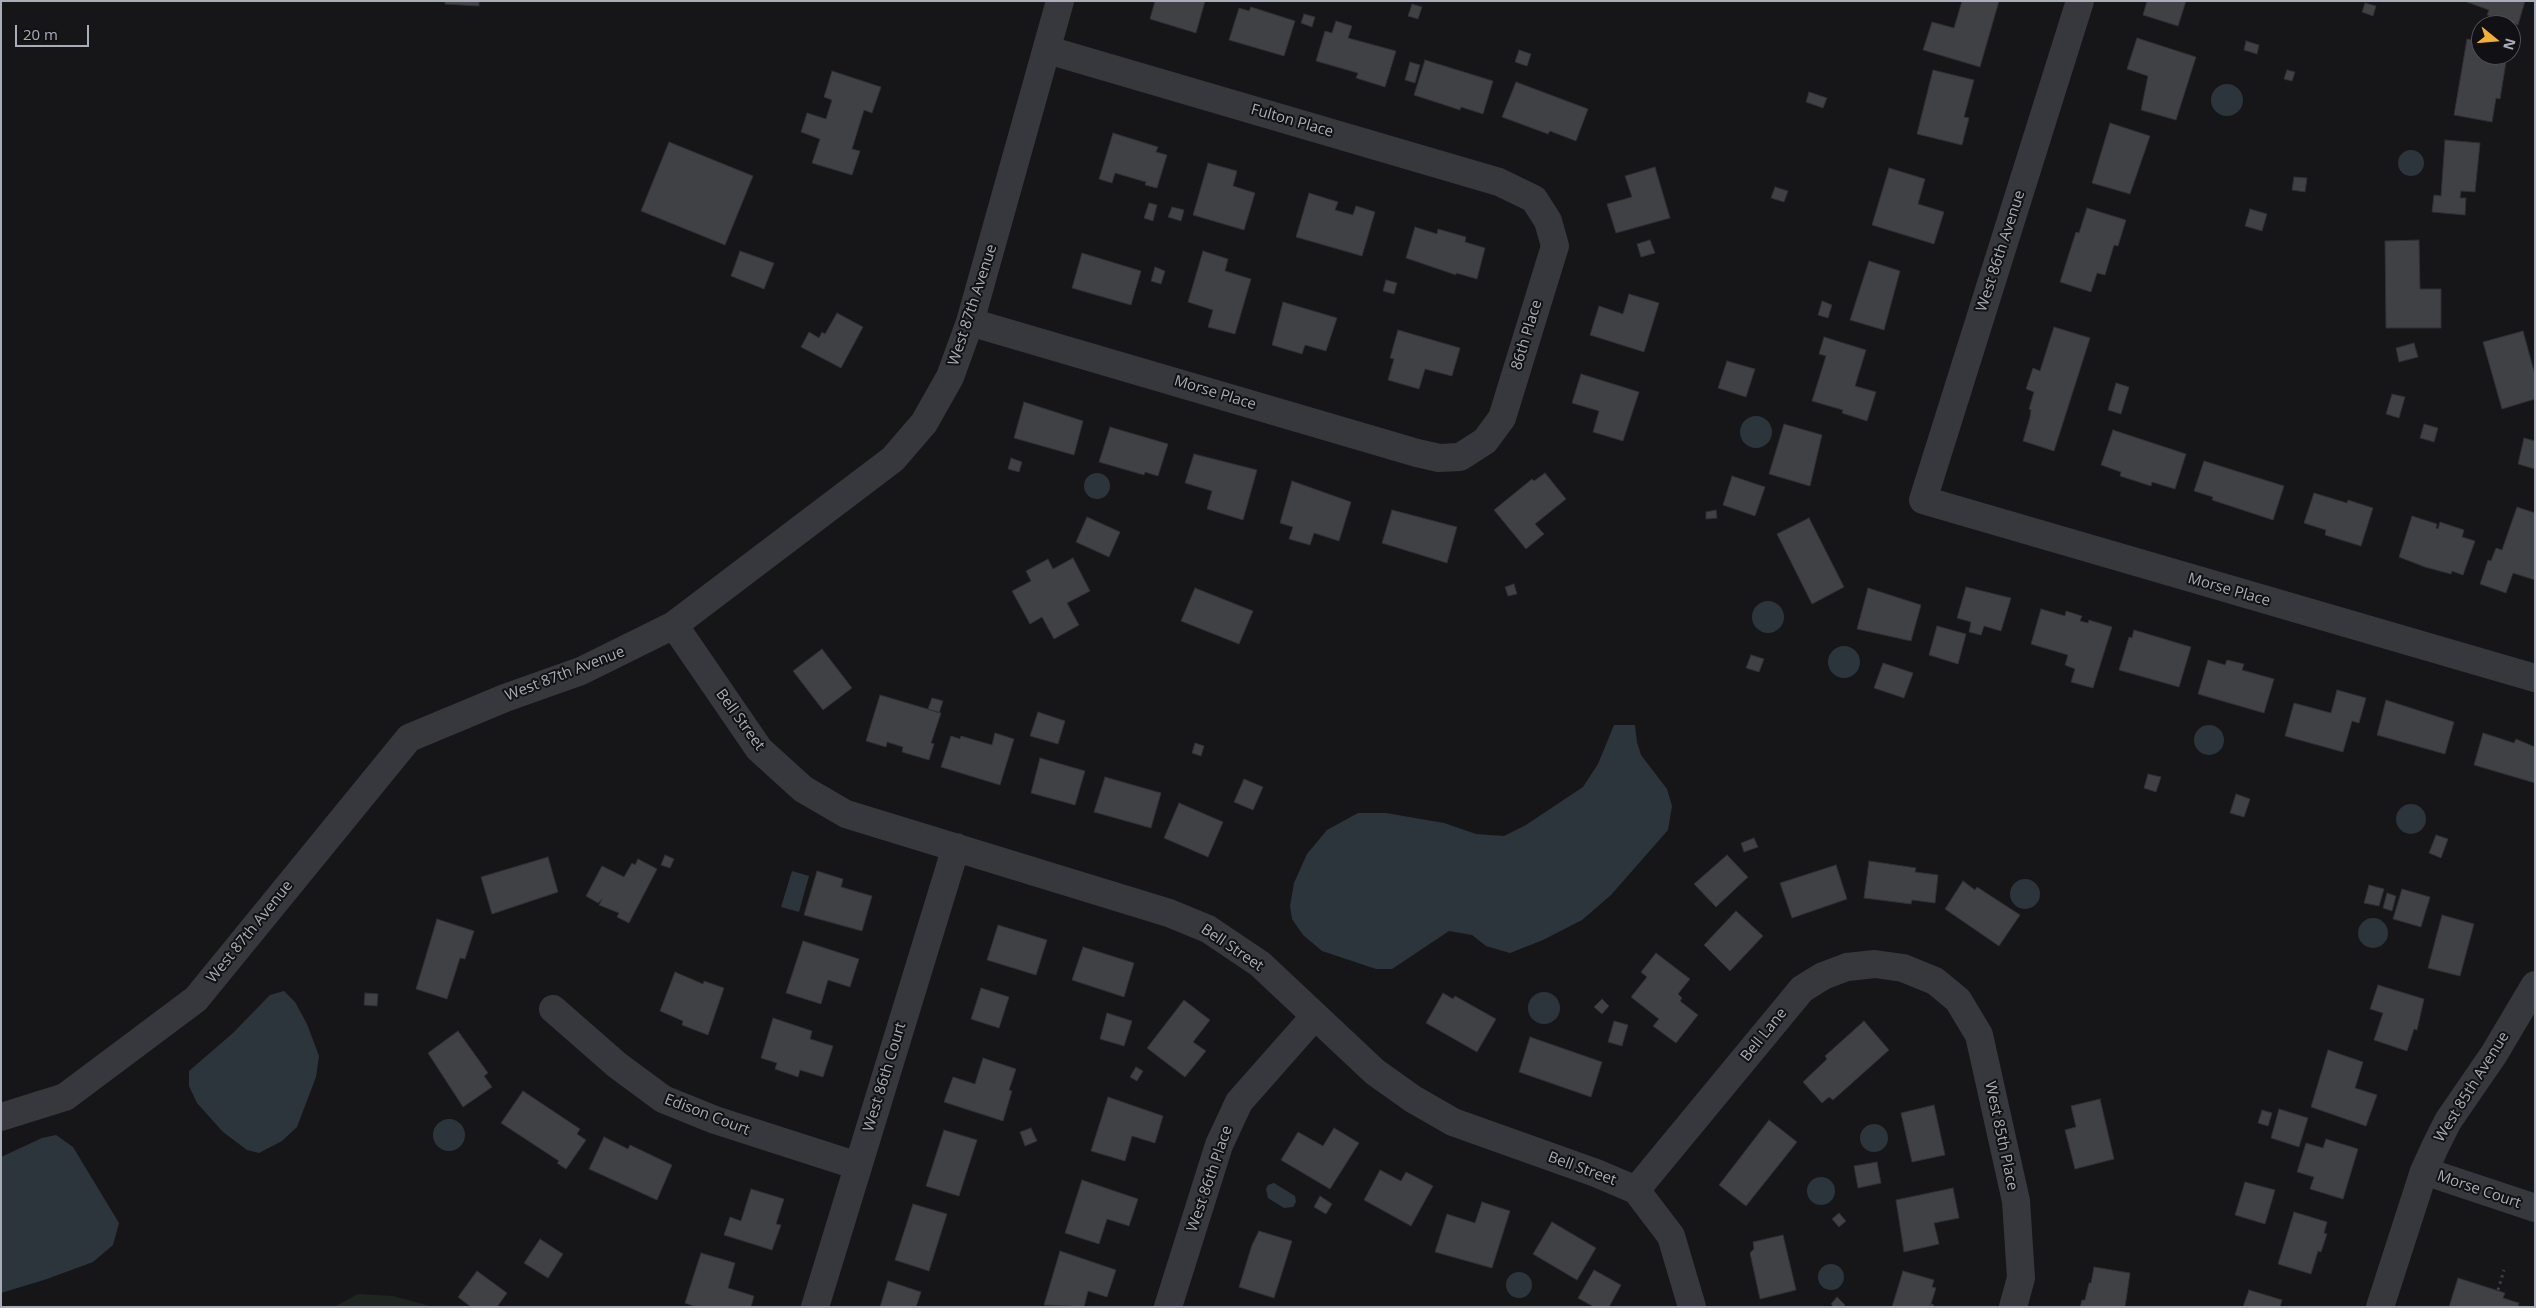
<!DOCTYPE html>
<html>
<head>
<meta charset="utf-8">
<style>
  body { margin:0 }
  #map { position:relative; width:2536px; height:1308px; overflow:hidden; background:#161618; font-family:"Open Sans",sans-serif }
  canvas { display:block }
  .frame { position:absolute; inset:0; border:2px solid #a8adb8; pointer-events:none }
  .north { position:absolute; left:2471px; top:15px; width:50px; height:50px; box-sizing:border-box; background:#111113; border:1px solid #4d4f55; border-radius:50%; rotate:107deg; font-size:14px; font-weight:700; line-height:20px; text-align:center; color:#a8adb8 }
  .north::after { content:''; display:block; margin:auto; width:18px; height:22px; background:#f2b134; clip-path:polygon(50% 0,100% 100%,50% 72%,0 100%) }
  .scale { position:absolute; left:15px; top:25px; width:74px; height:22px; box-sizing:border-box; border:2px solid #a8adb8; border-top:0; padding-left:6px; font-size:15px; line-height:18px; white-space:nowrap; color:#a8adb8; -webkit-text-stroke:4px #111113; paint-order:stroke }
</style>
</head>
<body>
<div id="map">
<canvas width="2536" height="1308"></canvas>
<div class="frame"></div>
<div class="north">N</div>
<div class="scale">20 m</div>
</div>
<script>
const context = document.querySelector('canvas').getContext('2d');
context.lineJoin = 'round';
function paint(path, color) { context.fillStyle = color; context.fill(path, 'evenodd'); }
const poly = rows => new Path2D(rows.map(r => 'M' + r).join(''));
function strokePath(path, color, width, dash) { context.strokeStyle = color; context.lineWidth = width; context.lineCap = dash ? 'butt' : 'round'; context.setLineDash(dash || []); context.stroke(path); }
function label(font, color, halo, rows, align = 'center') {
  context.font = font + ' "Open Sans",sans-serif'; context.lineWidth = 4; context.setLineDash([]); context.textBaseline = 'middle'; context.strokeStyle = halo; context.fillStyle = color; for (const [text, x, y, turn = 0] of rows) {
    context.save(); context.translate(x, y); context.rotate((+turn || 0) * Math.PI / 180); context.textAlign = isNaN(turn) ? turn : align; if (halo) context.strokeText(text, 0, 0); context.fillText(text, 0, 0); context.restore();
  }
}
paint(poly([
  [358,1294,393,1296,434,1307,334,1307]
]), '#1e261f');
paint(poly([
  '2211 100a16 16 0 1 1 32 0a16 16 0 1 1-32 0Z',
  '2398 163a13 13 0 1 1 26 0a13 13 0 1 1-26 0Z',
  '1740 432a16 16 0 1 1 32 0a16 16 0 1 1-32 0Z',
  '1084 486a13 13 0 1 1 26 0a13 13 0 1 1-26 0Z',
  '1752 617a16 16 0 1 1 32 0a16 16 0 1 1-32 0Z',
  '1828 662a16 16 0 1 1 32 0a16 16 0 1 1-32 0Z',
  '2194 740a15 15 0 1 1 30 0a15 15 0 1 1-30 0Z',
  [1614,725,1635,725,1637,742,1641,755,1667,789,1672,806,1668,830,1611,895,1582,920,1543,940,1510,953,1486,946,1472,935,1449,931,1392,969,1376,969,1322,951,1303,935,1292,919,1290,906,1294,883,1307,854,1327,830,1358,813,1386,813,1444,823,1476,834,1504,836,1526,825,1583,787,1598,764],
  '2396 819a15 15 0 1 1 30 0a15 15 0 1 1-30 0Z',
  [792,871,809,876,799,912,781,907],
  '2010 894a15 15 0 1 1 30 0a15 15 0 1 1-30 0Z',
  '2358 933a15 15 0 1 1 30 0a15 15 0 1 1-30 0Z',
  [284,991,295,1002,307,1024,319,1056,316,1077,297,1127,282,1141,259,1153,247,1150,223,1132,197,1103,189,1086,189,1071,233,1033,270,995],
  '1528 1008a16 16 0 1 1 32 0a16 16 0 1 1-32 0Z',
  '433 1135a16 16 0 1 1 32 0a16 16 0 1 1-32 0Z',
  '1860 1138a14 14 0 1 1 28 0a14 14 0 1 1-28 0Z',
  [56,1135,73,1147,119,1223,113,1245,93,1262,47,1279,1,1293,1,1157,42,1138],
  '1807 1191a14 14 0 1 1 28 0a14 14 0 1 1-28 0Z',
  [1274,1183,1295,1196,1296,1202,1293,1207,1284,1208,1268,1198,1266,1189,1268,1185],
  '1818 1277a13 13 0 1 1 26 0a13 13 0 1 1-26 0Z',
  '1506 1285a13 13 0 1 1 26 0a13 13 0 1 1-26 0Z'
]), '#2c353c');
const building = poly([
  [445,1,479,1,479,6,445,4,445,1],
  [1155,1,1205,1,1196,33,1150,19,1155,1],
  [1962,1,1999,1,1980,67,1923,50,1932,22,1954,28,1962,1],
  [2147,1,2186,1,2178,26,2143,15,2147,1],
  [2464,1,2525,1,2518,25,2487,15,2489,10,2464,1],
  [2365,3,2376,6,2373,16,2362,12,2365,3],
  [1412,4,1422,7,1418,19,1408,16,1412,4],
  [1251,7,1295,21,1284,56,1229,40,1239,8,1249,11,1251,7],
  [1304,14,1315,17,1312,27,1301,23,1304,14],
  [1336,21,1352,26,1348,38,1396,51,1385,87,1356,78,1358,73,1316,61,1325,31,1332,33,1336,21],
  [2137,38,2196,57,2176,120,2141,110,2148,76,2127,69,2137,38],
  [2467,39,2481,41,2481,55,2500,55,2499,61,2506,62,2500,99,2496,98,2492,122,2454,115,2467,39],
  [2246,41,2259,45,2257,54,2244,50,2246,41],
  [1519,50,1531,54,1527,66,1515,62,1519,50],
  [1425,60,1493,81,1483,114,1461,107,1460,110,1414,95,1425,60],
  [1410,62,1420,65,1415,83,1405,80,1410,62],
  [1933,70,1974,80,1964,117,1969,118,1962,145,1917,134,1933,70],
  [2287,70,2295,72,2292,81,2284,79,2287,70],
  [832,71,881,87,872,113,864,110,852,149,860,151,852,175,812,163,820,139,801,132,807,113,826,119,832,100,824,97,832,71],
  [1516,82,1588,109,1576,141,1550,131,1548,134,1502,117,1516,82],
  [1809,92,1827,98,1823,108,1806,102,1809,92],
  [2110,123,2150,136,2130,194,2092,183,2110,123],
  [1113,133,1158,147,1156,152,1167,155,1157,188,1145,185,1146,182,1115,173,1112,183,1099,179,1113,133],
  [2445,140,2480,143,2475,192,2461,191,2460,198,2466,198,2465,215,2432,212,2434,195,2441,196,2445,140],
  [669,142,753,176,725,245,641,211,669,142],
  [1208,163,1237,171,1233,186,1255,193,1244,230,1193,215,1208,163],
  [1655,167,1670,218,1616,233,1607,204,1632,197,1625,176,1655,167],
  [1889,168,1925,179,1918,204,1944,212,1934,244,1872,225,1889,168],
  [2294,177,2307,178,2305,192,2292,190,2294,177],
  [1775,187,1788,191,1784,202,1771,198,1775,187],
  [1309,193,1338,202,1335,210,1353,215,1356,206,1375,212,1362,256,1296,237,1309,193],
  [1149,203,1157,205,1153,221,1144,218,1149,203],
  [1172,207,1184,210,1181,221,1168,217,1172,207],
  [2087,208,2126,220,2118,246,2114,245,2105,275,2097,273,2091,292,2060,282,2076,232,2079,233,2087,208],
  [2250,209,2267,214,2262,231,2245,226,2250,209],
  [1415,227,1437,234,1438,229,1466,237,1465,242,1485,248,1477,279,1456,273,1456,275,1406,258,1415,227],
  [1650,240,1655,253,1641,257,1637,244,1650,240],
  [2419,240,2420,289,2441,289,2441,328,2386,328,2385,241,2419,240],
  [740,251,774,263,764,289,731,276,740,251],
  [1203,251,1228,259,1225,271,1251,279,1235,334,1208,327,1213,310,1188,302,1203,251],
  [1082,253,1141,271,1131,305,1072,288,1082,253],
  [1869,261,1900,271,1884,330,1850,320,1869,261],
  [1155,267,1165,271,1161,284,1151,281,1155,267],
  [1386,280,1397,283,1394,294,1383,291,1386,280],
  [1629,294,1659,303,1644,352,1590,335,1599,306,1623,314,1629,294],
  [1822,301,1832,305,1828,318,1818,315,1822,301],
  [1283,302,1337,318,1326,351,1305,345,1302,354,1272,345,1283,302],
  [837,313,863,327,841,368,801,347,809,332,819,338,822,332,825,334,837,313],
  [2054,327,2090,338,2054,451,2023,441,2030,417,2031,410,2029,409,2034,392,2026,389,2033,368,2040,371,2054,327],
  [1398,330,1460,348,1452,376,1425,369,1419,389,1388,380,1394,359,1390,358,1398,330],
  [2523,331,2535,375,2535,399,2502,409,2483,342,2523,331],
  [1824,337,1866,350,1855,386,1876,392,1867,421,1842,413,1843,410,1812,401,1826,356,1819,354,1824,337],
  [2414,343,2418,357,2399,362,2396,348,2414,343],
  [1727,361,1755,369,1746,397,1718,388,1727,361],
  [1581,374,1639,392,1623,441,1593,432,1599,411,1572,403,1581,374],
  [2116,383,2129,387,2121,414,2108,410,2116,383],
  [2392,394,2405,397,2399,418,2386,414,2392,394],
  [1024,402,1083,421,1074,455,1014,438,1024,402],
  [1784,424,1822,435,1810,486,1769,474,1784,424],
  [2424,424,2438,428,2434,442,2420,438,2424,424],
  [1110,427,1168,444,1158,476,1145,472,1144,475,1099,462,1110,427],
  [2113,430,2186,454,2175,489,2152,482,2151,486,2120,476,2121,472,2101,465,2113,430],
  [2524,438,2535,441,2535,469,2518,464,2524,438],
  [1194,454,1257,470,1243,520,1207,509,1212,491,1185,483,1194,454],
  [1011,458,1022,462,1019,472,1008,469,1011,458],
  [2204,461,2284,486,2273,520,2212,500,2213,497,2194,491,2204,461],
  [1545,473,1566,499,1535,524,1544,534,1526,549,1494,510,1532,479,1534,481,1545,473],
  [1732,476,1765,487,1755,516,1723,505,1732,476],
  [1292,481,1351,502,1339,541,1314,533,1310,545,1289,539,1293,527,1280,523,1292,481],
  [2314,493,2347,503,2348,500,2373,508,2361,546,2325,535,2326,530,2304,523,2314,493],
  [2517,507,2535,513,2535,580,2513,573,2506,593,2480,584,2488,560,2491,561,2496,548,2502,550,2517,507],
  [1392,510,1457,527,1447,563,1382,543,1392,510],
  [1716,510,1717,518,1706,519,1706,512,1716,510],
  [2412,516,2437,524,2436,528,2438,529,2440,522,2464,530,2462,537,2475,541,2463,575,2452,571,2451,574,2425,567,2399,557,2412,516],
  [1087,517,1120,532,1109,557,1076,542,1087,517],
  [1809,518,1844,587,1812,604,1777,534,1809,518],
  [1073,558,1090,591,1067,603,1079,625,1054,639,1042,617,1030,624,1012,591,1031,581,1026,571,1048,559,1053,569,1073,558],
  [1514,584,1517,594,1508,596,1505,587,1514,584],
  [1966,587,2011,598,2001,631,1984,626,1981,635,1969,632,1971,622,1957,618,1966,587],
  [1195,588,1253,611,1239,644,1181,621,1195,588],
  [1868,588,1921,605,1911,641,1857,629,1868,588],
  [2041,609,2065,616,2066,611,2082,616,2080,621,2088,623,2089,620,2112,627,2093,688,2071,682,2075,669,2065,665,2068,655,2031,644,2041,609],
  [1937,626,1966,634,1958,664,1929,655,1937,626],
  [2134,630,2191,647,2179,687,2119,670,2129,637,2132,638,2134,630],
  [822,649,852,688,823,710,793,671,822,649],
  [1751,655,1764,659,1759,672,1746,668,1751,655],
  [2208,660,2225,665,2227,660,2244,664,2242,670,2274,679,2264,713,2198,694,2208,660],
  [1883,663,1913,673,1904,698,1874,688,1883,663],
  [2337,690,2366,698,2359,723,2352,721,2343,752,2285,736,2294,703,2331,713,2337,690],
  [880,695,941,713,931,743,934,744,929,760,902,752,903,747,887,742,886,747,866,741,880,695],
  [932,698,943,701,939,713,928,709,932,698],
  [2386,700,2454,722,2445,754,2377,735,2386,700],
  [1038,712,1065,721,1058,744,1030,736,1038,712],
  [995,733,1014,739,1000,785,941,767,951,736,960,739,961,736,992,745,995,733],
  [2483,733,2514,743,2516,739,2535,747,2535,783,2474,765,2483,733],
  [1195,743,1204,746,1201,756,1192,753,1195,743],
  [1040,758,1085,771,1075,805,1031,793,1040,758],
  [2148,774,2161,777,2156,792,2144,788,2148,774],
  [1105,777,1161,793,1151,828,1094,812,1105,777],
  [1244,779,1263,787,1253,810,1234,802,1244,779],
  [2236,794,2250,799,2244,817,2230,813,2236,794],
  [1179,803,1223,822,1208,857,1164,838,1179,803],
  [2436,835,2448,839,2441,858,2429,853,2436,835],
  [1754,838,1758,847,1744,852,1741,843,1754,838],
  [665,855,674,859,670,868,661,865,665,855],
  [1727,855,1748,877,1716,907,1694,884,1727,855],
  [548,857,558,892,492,914,481,877,548,857],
  [638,859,657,869,629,923,617,917,619,913,599,905,602,899,598,903,586,896,602,866,624,877,632,863,635,865,638,859],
  [1869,861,1916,868,1915,872,1938,875,1935,903,1912,900,1911,904,1864,898,1869,861],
  [1836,865,1847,899,1792,918,1780,883,1836,865],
  [817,871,843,879,841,887,872,896,862,931,804,915,817,871],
  [1963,881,1975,890,1977,887,2020,915,1999,946,1945,909,1963,881],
  [2369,885,2384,889,2379,906,2364,903,2369,885],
  [2402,889,2430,897,2421,927,2393,919,2402,889],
  [2387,893,2396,896,2392,911,2383,908,2387,893],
  [1736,911,1763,936,1730,971,1704,945,1736,911],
  [2442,915,2474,924,2460,976,2428,968,2442,915],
  [437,919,474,931,465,959,460,958,447,999,416,989,437,919],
  [998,925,1047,940,1036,975,987,960,998,925],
  [803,941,859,959,850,987,828,980,821,1004,786,993,803,941],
  [1083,947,1134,963,1124,997,1072,980,1083,947],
  [1656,953,1690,979,1678,994,1682,998,1680,1001,1698,1015,1676,1043,1653,1026,1659,1019,1631,997,1647,977,1641,972,1656,953],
  [675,972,703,984,704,981,724,988,708,1035,682,1025,683,1021,660,1011,675,972],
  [2378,985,2424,999,2417,1030,2414,1029,2407,1051,2374,1040,2383,1013,2370,1009,2378,985],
  [981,988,1009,997,999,1028,971,1019,981,988],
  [365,993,378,994,377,1006,364,1005,365,993],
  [1443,993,1453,999,1455,996,1496,1019,1477,1052,1426,1023,1443,993],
  [1602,999,1609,1006,1602,1014,1594,1007,1602,999],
  [1184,1000,1210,1020,1193,1042,1206,1051,1185,1077,1147,1048,1184,1000],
  [1107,1013,1132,1021,1124,1046,1100,1039,1107,1013],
  [773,1018,812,1031,810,1039,833,1046,823,1077,800,1070,798,1077,775,1069,777,1063,761,1058,773,1018],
  [1614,1021,1628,1025,1622,1046,1608,1042,1614,1021],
  [1864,1021,1889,1050,1833,1100,1829,1097,1822,1103,1803,1082,1827,1059,1825,1056,1864,1021],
  [458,1031,488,1073,484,1076,492,1087,463,1107,428,1053,458,1031],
  [1530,1037,1602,1062,1591,1097,1519,1072,1530,1037],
  [2328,1050,2363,1062,2355,1088,2377,1095,2366,1126,2311,1107,2328,1050],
  [983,1058,1016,1069,1009,1090,1012,1091,1003,1121,944,1102,953,1077,975,1084,983,1058],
  [1136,1067,1143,1071,1137,1081,1130,1077,1136,1067],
  [523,1091,580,1129,577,1134,586,1140,566,1169,557,1163,559,1161,501,1123,523,1091],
  [1108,1097,1163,1116,1155,1143,1132,1136,1125,1161,1091,1151,1108,1097],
  [2100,1099,2114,1159,2075,1169,2065,1130,2076,1127,2071,1106,2100,1099],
  [1934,1105,1945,1155,1912,1162,1901,1113,1934,1105],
  [2279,1109,2308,1118,2299,1147,2271,1138,2279,1109],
  [2262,1110,2272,1113,2268,1126,2258,1123,2262,1110],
  [1769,1120,1797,1142,1746,1206,1719,1185,1769,1120],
  [1031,1128,1037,1141,1025,1146,1020,1132,1031,1128],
  [1334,1128,1359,1143,1330,1189,1281,1160,1298,1132,1323,1146,1334,1128],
  [944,1130,977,1140,959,1196,926,1186,944,1130],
  [604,1137,628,1149,630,1145,672,1165,657,1200,589,1169,604,1137],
  [2326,1139,2358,1149,2343,1199,2310,1189,2314,1177,2297,1172,2306,1143,2323,1148,2326,1139],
  [1877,1162,1881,1183,1858,1188,1854,1166,1877,1162],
  [1380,1170,1401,1181,1406,1172,1433,1186,1411,1226,1364,1200,1380,1170],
  [1082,1180,1138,1199,1129,1226,1107,1219,1099,1244,1065,1233,1082,1180],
  [2245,1182,2275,1190,2265,1224,2235,1215,2245,1182],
  [1953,1188,1959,1218,1934,1223,1939,1244,1904,1252,1896,1200,1953,1188],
  [751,1189,784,1199,776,1224,781,1225,772,1250,724,1235,730,1217,741,1221,751,1189],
  [1320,1196,1332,1204,1326,1214,1314,1207,1320,1196],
  [1482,1202,1510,1211,1492,1268,1435,1252,1447,1214,1475,1223,1482,1202],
  [913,1204,947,1214,929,1271,895,1260,913,1204],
  [2294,1212,2327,1222,2324,1233,2327,1234,2321,1252,2318,1251,2311,1274,2278,1264,2294,1212],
  [1839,1213,1846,1221,1839,1227,1832,1219,1839,1213],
  [1552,1222,1596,1248,1577,1280,1533,1254,1552,1222],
  [1259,1231,1292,1241,1274,1298,1239,1287,1252,1245,1259,1231],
  [1783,1235,1796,1290,1760,1299,1750,1253,1754,1249,1753,1242,1783,1235],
  [540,1239,563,1254,548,1278,524,1263,540,1239],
  [1060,1251,1116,1270,1107,1297,1088,1291,1084,1307,1044,1305,1060,1251],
  [701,1253,735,1263,728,1288,754,1296,751,1307,696,1307,685,1303,701,1253],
  [2094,1267,2130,1273,2125,1307,2080,1307,2082,1300,2085,1300,2089,1283,2091,1283,2094,1267],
  [1594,1270,1621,1285,1609,1307,1594,1307,1578,1298,1594,1270],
  [477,1271,507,1293,497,1307,471,1307,458,1297,477,1271],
  [1903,1271,1934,1280,1932,1287,1936,1288,1930,1307,1892,1307,1903,1271],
  [2458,1278,2505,1293,2503,1298,2519,1303,2518,1307,2449,1307,2458,1278],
  [888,1281,921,1292,916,1307,880,1307,888,1281],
  [2249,1290,2282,1300,2280,1307,2243,1307,2249,1290],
  [1837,1297,1845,1305,1844,1307,1834,1307,1831,1304,1837,1297]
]);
paint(building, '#404145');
strokePath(building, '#303034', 1);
strokePath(poly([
  [2498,1290,2504,1270],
  [1931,1305,1935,1307]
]), '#3d3f44', 3, [2.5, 4]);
strokePath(poly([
  [2080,1,1923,500,2535,678],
  [970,322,1417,453,1439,458,1460,457,1485,441,1502,418,1555,246,1548,221,1534,199,1499,182,1048,50],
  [674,625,759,749,803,789,846,814,1169,913,1208,929,1260,964,1375,1072,1413,1099,1453,1122,1596,1173,1636,1190,1671,1236,1692,1307],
  [553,1009,617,1065,663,1099,715,1120,858,1166],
  [1,1117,65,1097,196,999,409,738,505,698,581,671,674,625,893,459,924,423,950,377,970,322,1060,1],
  [2424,1171,2535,1208],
  [1636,1190,1802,989,1823,976,1847,967,1875,964,1903,968,1935,981,1958,1000,1979,1035,2016,1201,2021,1278,2013,1307],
  [815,1307,956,847],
  [1168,1307,1219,1145,1239,1102,1314,1017],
  [2380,1307,2424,1171,2435,1147,2448,1121,2494,1054,2535,985]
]), '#37383d', 28);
label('15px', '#a8adb8', '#111113', [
  ["Fulton Place",1292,121,16],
  ["West 86th Avenue",2001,251,-72],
  ["West 87th Avenue",973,305,-72],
  ["86th Place",1527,335,-73],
  ["Morse Place",1215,393,17],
  ["Morse Place",2229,590,16],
  ["West 87th Avenue",565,674,-21],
  ["Bell Street",740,720,54],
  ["West 87th Avenue",250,932,-51],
  ["Bell Street",1232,948,34],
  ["Bell Lane",1764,1035,-51],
  ["West 86th Court",885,1077,-73],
  ["West 85th Avenue",2472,1087,-58],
  ["Edison Court",707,1115,21],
  ["West 85th Place",2001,1136,78],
  ["Bell Street",1582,1169,20],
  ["West 86th Place",1210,1179,-71],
  ["Morse Court",2479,1190,19]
]);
</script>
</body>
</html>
